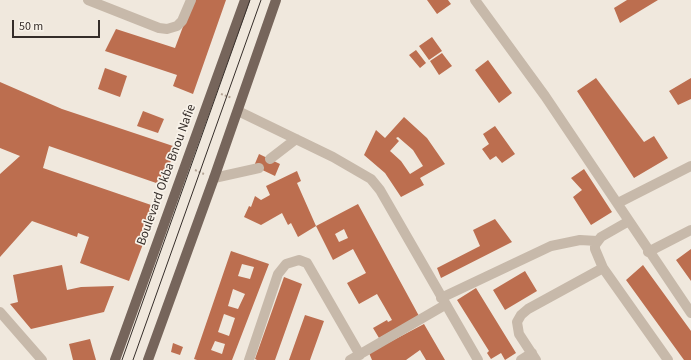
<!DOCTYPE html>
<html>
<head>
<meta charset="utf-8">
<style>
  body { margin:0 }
  #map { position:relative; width:691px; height:360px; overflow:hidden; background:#f0e8dd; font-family:"Source Sans 3",sans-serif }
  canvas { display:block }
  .scale { position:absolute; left:12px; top:20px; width:88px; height:18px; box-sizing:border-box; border:2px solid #352d29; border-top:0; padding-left:5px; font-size:12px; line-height:14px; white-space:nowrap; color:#352d29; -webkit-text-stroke:3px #f8f2e9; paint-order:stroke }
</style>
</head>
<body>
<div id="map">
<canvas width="691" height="360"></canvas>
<div class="scale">50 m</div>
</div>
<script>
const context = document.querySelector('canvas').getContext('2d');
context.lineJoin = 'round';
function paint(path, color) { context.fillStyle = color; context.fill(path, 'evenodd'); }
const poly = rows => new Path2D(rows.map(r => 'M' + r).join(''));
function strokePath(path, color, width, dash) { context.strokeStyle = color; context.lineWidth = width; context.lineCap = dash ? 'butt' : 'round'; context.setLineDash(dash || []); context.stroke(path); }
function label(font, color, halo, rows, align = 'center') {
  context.font = font + ' "Source Sans 3",sans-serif'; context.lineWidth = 3.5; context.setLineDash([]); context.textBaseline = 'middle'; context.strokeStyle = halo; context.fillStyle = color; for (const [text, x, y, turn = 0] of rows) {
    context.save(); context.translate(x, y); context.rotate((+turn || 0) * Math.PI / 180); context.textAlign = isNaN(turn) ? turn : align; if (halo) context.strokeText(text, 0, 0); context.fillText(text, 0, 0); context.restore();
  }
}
paint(poly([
  [193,0,226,0,193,94,173,86,177,75,105,51,116,29,175,48],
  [427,0,448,0,451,4,437,14],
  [627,0,658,0,620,23,614,8],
  [432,37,442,51,429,60,419,46],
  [416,50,426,63,420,68,409,55],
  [442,53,452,66,439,75,430,61],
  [488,60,512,93,499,103,475,70],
  [105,68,127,76,120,97,98,89],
  [596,78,644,142,654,136,668,158,634,178,577,91],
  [691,78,691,99,678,105,669,91],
  [0,82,62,109,176,147,162,185,49,146,43,168,157,207,129,281,80,263,89,237,78,233,77,237,32,221,0,257,0,174,20,156,0,148],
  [143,111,164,119,158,133,137,126],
  [404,117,427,138,445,164,420,178,424,185,401,197,385,173,364,155,376,130,385,138],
  [398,137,413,150,423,166,410,174,401,161,390,151,399,141,396,138],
  [495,126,515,154,502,163,496,156,490,160,482,149,489,144,483,134],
  [259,154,280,164,275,176,254,166],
  [584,169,612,212,591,225,573,197,582,190,571,178],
  [297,171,301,181,297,183,316,226,298,237,291,223,288,225,282,213,261,225,244,217,249,206,251,207,255,196,261,200,270,195,266,186],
  [358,204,419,316,379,338,373,328,387,320,388,322,392,320,384,306,377,294,359,304,347,283,366,273,353,249,333,260,316,226],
  [344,229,348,238,339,242,335,234],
  [495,219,512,242,441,278,437,268,480,246,473,230],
  [691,249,691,281,676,260],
  [231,251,269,264,232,360,197,360,194,359],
  [242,264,254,267,250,279,238,276],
  [233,289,245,294,238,309,228,306],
  [224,314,235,318,229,336,218,332],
  [215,341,225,344,222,354,211,350],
  [62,265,67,290,81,287,114,286,104,312,31,329,10,304,18,302,13,275],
  [643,265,691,331,691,360,684,360,626,280],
  [525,271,537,291,505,310,493,290],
  [284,277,302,284,275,360,257,360,255,359],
  [476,288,516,353,505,360,501,353,491,359,487,353,489,351,457,300],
  [305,315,324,321,310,360,289,360],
  [424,324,445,360,426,360,420,350,406,360,372,360,369,353],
  [90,339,96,360,73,360,69,344],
  [173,343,183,347,180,355,171,352]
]), '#bc6e4f');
strokePath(poly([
  [221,94,232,98],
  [195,170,204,174]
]), '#b3a394', 2, [2, 2]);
strokePath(poly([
  [88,0,159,28,167,29,177,26,182,21,191,0],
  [475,0,545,96,691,313],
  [238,111,333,157,371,179,380,190,478,360],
  [270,159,296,139],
  [214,178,259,168],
  [618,203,691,166],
  [629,221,601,237,595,245,595,249,603,268,668,360],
  [648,252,691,230],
  [441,298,551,246,580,240,597,241],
  [0,312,42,360],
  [249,360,278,274,286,264,299,260,307,263,360,355],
  [350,360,445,305],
  [521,360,532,353],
  [536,360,519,334,517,322,521,315,528,309,603,268]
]), '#c7b9aa', 10);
strokePath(poly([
  [115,360,245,0],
  [148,360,214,178,276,0]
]), '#76655b', 10);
strokePath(poly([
  [122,360,250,0],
  [133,360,261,0]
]), '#352d29', 1);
label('13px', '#352d29', '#f8f2e9', [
  ["Boulevard Okba Bnou Nafie",167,175,-70]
]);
</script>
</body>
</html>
